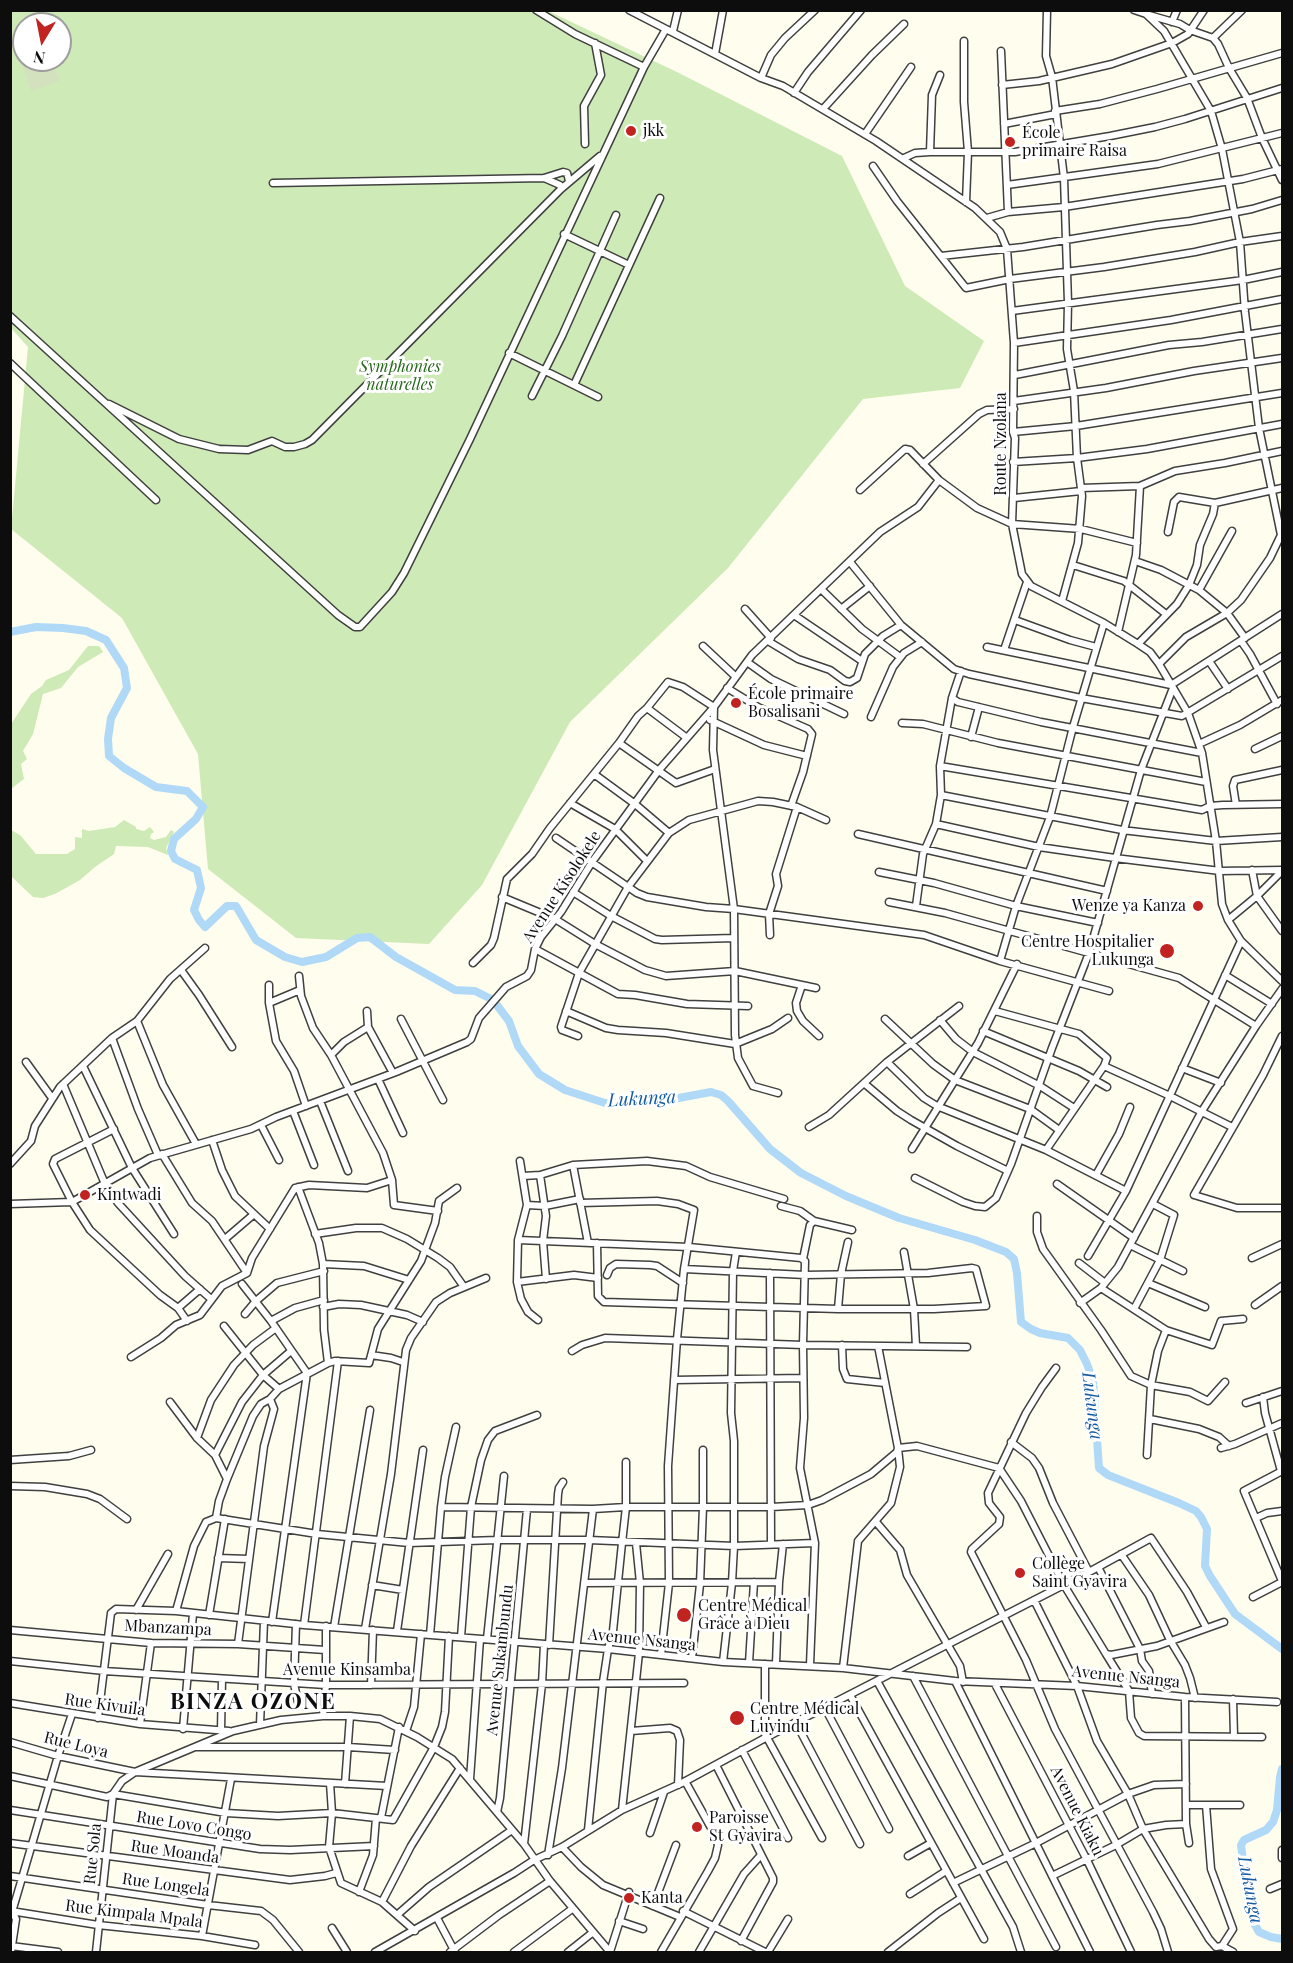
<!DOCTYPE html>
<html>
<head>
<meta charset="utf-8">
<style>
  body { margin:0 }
  #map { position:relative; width:1293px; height:1963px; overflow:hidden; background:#fffded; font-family:"Playfair Display",serif }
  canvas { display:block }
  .frame { position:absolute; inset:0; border:12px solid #0d0d0d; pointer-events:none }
  .north { position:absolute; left:12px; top:12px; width:60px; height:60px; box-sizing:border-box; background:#fff; border:2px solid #9e9e9e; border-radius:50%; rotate:190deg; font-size:16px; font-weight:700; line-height:24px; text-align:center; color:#0d0d0d }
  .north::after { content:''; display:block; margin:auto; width:21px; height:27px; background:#c12321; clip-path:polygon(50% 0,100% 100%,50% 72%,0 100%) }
</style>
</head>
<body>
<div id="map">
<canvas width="1293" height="1963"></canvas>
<div class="frame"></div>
<div class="north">N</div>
</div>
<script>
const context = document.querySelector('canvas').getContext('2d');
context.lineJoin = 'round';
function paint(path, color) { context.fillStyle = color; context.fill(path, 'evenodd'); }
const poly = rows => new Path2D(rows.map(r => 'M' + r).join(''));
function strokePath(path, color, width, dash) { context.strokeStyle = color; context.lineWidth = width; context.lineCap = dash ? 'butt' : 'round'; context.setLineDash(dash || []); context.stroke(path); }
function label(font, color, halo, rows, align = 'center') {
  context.font = font + ' "Playfair Display",serif'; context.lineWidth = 6; context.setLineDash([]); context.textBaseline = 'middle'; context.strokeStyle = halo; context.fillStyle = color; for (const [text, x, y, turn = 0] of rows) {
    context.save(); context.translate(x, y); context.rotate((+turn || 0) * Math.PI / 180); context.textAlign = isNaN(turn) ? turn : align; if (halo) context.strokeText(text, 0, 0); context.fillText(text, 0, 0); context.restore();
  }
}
paint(poly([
  [546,10,677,72,842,156,905,286,984,341,960,388,863,399,728,568,570,722,482,885,429,944,296,938,208,869,198,754,122,618,11,529,28,347,11,328,11,11],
  [24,24,60,24,60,60,24,60],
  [88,646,99,646,103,652,78,667,61,688,43,694,33,734,23,751,27,759,21,764,24,779,12,788,11,795,11,724,31,694,42,686,46,680,69,670],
  [124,820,136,827,136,829,144,831,150,827,154,832,151,834,150,838,154,840,166,837,171,830,174,832,166,848,168,855,148,847,116,846,114,854,95,867,80,880,55,894,43,898,33,897,11,876,11,830,20,835,36,854,67,854,75,849,75,837,82,838,82,829,89,831,115,827]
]), '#ceeab6');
paint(poly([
  [24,59,52,60,59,81,31,91,21,60]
]), '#d4e1be');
strokePath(poly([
  [10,632,36,627,63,628,86,631,106,640,124,668,127,688,111,718,108,739,109,756,124,768,156,787,187,791,203,807,196,819,174,839,171,851,175,859,197,870,201,888,194,910,199,920,205,927,227,906,236,906,256,940,285,957,302,962,326,957,357,938,370,937,396,957,455,990,475,991,493,1000,509,1021,518,1046,539,1074,565,1090,605,1103,657,1102,711,1092,721,1095,728,1101,770,1149,801,1173,846,1196,899,1218,975,1240,1006,1252,1014,1259,1017,1273,1021,1322,1031,1329,1040,1333,1068,1338,1080,1350,1087,1364,1093,1381,1099,1468,1108,1475,1179,1503,1196,1511,1201,1517,1207,1529,1205,1566,1210,1576,1235,1614,1282,1649],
  [1282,1769,1280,1777,1277,1810,1273,1822,1266,1830,1244,1840,1241,1845,1243,1861,1254,1900,1254,1923,1259,1932,1271,1937,1282,1939]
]), '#b0d9f8', 8);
const minor = poly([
  [536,10,575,34,644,67],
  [629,10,761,78,783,86,876,141,975,208,1000,232,1007,249,1014,343,1013,432,1015,438,1012,524,1022,574,1031,586,1104,623,1138,644,1150,652,1159,664,1188,713,1202,753,1216,841,1222,904,1228,920,1241,941,1282,981],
  [1047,10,1046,56,1052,77,1064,178,1068,303,1067,349,1074,391,1077,458,1082,496,1078,543,1062,601],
  [1134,10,1146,14,1164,31,1211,111,1222,149,1240,242,1245,312,1259,428,1281,535,1270,558,1241,600,1227,613,1186,637,1159,664],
  [1149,15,1180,24,1190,30,1213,38,1218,44,1229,68,1247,98,1262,138,1282,180],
  [1172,22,1177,10],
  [673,31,678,10],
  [1213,38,1242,10],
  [964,41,964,102,968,152,966,202],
  [1001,51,1008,212],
  [715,54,723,10],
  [761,78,771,55,785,38,815,10],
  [1002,85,1039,81,1112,64,1172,43,1188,34,1204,10],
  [794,93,808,72,861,10],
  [823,109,872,55,904,24],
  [1055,111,1100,104,1157,89,1282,53],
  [1004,124,1056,114],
  [865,134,911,67],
  [585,144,584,106,601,75,595,43],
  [930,152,932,95,940,75],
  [904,158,915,153,930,152,1015,152,1110,136,1155,127,1185,119,1282,88],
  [873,166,897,201,966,288,1010,279,1104,267,1195,252,1240,242,1282,236],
  [544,178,560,185,561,189],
  [273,183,544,178,563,172,567,173,569,181],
  [1007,185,1158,164,1282,133],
  [987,218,1008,212,1064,207,1243,179,1282,169],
  [564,234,629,265],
  [941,256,1023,247,1157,225,1190,221,1252,209,1282,200],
  [1012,311,1243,280,1282,272],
  [10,316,338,615,355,627,360,627,392,592,404,573,470,439,644,67,666,29],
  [1014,343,1171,320,1282,299],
  [509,353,598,397],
  [10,363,156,500],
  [1015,375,1169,345,1202,342,1282,329],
  [574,385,660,198],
  [532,396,562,336,616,215],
  [1014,401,1106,388,1194,371,1282,358],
  [109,404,179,439,219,449,248,450,272,441,285,447,294,447,305,444,312,440,561,189,600,156],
  [1013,432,1076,426,1282,393],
  [1013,462,1077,458,1147,449,1282,424],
  [923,464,979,414,987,410,1014,409],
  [1081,488,1140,486,1175,471,1225,463,1282,451],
  [860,490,905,449,910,450,939,480],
  [1014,498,1081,491],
  [1168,532,1174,502,1179,497,1215,503,1282,488],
  [1135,561,1161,570,1199,590,1227,613,1245,638],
  [850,562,901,625,954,669,969,674,1081,698,1182,716,1282,656],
  [1073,565,1124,581,1166,614],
  [821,589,862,629,900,657],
  [1199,590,1232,531],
  [745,609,771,638],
  [841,609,870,586],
  [794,615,862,661],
  [1015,620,1070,640,1096,647],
  [1118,632,1136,555,1140,486],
  [768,641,798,659,830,670,845,681,850,682,857,678,865,654,883,636,901,625],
  [1241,641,1250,654,1277,704],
  [1138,644,1177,604,1189,585,1197,565,1200,545,1213,514,1215,503],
  [703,646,736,677],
  [987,647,1171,685,1282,614],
  [1004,650,1027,582],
  [1209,661,1228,689],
  [747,662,771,679,844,714],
  [727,688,758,707,808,729,812,734,803,772,791,806],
  [952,698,958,702,1041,722,1202,753],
  [647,708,687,738],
  [871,717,893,667,904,653,922,642],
  [710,720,764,745,807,756],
  [902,723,923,724,998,743,1206,782],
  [971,737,979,707],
  [619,743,676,783,715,769],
  [1199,744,1240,725,1282,700],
  [1255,749,1282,736],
  [940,766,1202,810,1210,806,1223,805,1282,804],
  [594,774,635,804,669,833],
  [941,795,1122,830,1216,841,1282,837],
  [570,803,615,829,647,861],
  [1236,805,1233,786,1235,780,1282,770],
  [936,824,1039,847,1115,858,1220,871,1282,870],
  [858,834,1107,891],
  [556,838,637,893,647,897,706,907,734,909,924,935,1000,961,1109,991],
  [1252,870,1257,896,1282,931],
  [879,872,934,883,1016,906,1098,923],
  [573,892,611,916,655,939,662,940,734,938],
  [502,897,555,919,595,944,645,970,666,976,735,971,816,988],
  [889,902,945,913,1179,978,1256,1026],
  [916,906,923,854,936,824,941,795,940,766,952,698,961,671],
  [1228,920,1257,896,1282,871],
  [770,935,769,914,778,886,776,874,797,807],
  [535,949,618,994,635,995,687,1004,748,1006],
  [1000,961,1016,906,1050,817,1073,727,1104,623],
  [473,963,491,945,494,938,507,879,532,854,550,828,619,743,638,716,647,708,668,682,683,687,714,707,713,750,734,909,735,1035,738,1058,753,1086,778,1093],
  [181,970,199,995,232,1047],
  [1225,975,1272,1004],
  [299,976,301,996,313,1028,331,1055,383,1153,392,1180,394,1205,438,1211],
  [269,985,269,1003,276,1041,294,1071,306,1106],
  [802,985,796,1003,797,1011,803,1021,819,1036],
  [269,1003,300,990],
  [367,1011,368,1027,393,1073],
  [566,1011,606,1028,618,1030,666,1033,735,1044,772,1029,788,1018],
  [995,1011,1079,1034,1107,1058,1104,1066,1046,1150],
  [401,1019,443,1100],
  [885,1019,933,1064,955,1080,1030,1109,1059,1130],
  [940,1020,956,1039,973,1052,1040,1086,1074,1108],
  [137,1021,163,1085,196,1144],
  [983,1031,1079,1071,1107,1087],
  [578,1036,562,1030,561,1027,579,973,628,887,669,833,689,820,758,801,773,802,797,807,826,820],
  [1282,1036,1263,1075,1194,1195,1237,1208,1282,1208],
  [112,1038,138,1109,158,1155],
  [331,1055,344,1042,368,1027],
  [26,1062,52,1098],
  [887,1062,924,1098,937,1106,1046,1150,1126,1191],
  [83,1066,132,1168,174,1234],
  [1104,1066,1170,1096,1232,1127],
  [1182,1068,1221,1083],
  [378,1079,403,1133],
  [63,1084,105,1184,118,1203,185,1276,211,1299],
  [865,1084,897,1111,911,1120,957,1146,1008,1171],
  [320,1101,348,1171],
  [293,1111,314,1165],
  [261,1125,279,1160],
  [809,1127,829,1115,887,1062,959,1006],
  [114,1129,55,1159,53,1164,72,1202,90,1230,160,1295,178,1308,187,1321],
  [212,1140,222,1170,235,1196,270,1229],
  [912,1149,978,1043,1017,964],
  [162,1154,192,1203,212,1221,247,1273],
  [520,1161,527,1205,518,1240,517,1282,521,1299,528,1312,538,1320],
  [10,1164,31,1141,35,1126,60,1087,112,1038,137,1021,170,979,205,948],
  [573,1165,588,1243],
  [540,1175,546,1216,543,1241,546,1279],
  [1096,1175,1119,1134,1130,1107],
  [523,1176,540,1175,573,1165,647,1161,686,1166,710,1177,784,1199],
  [915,1178,963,1202,975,1206,985,1207,996,1198,1011,1164,1052,1048,1089,953,1141,770,1173,688],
  [1057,1184,1134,1238],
  [298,1187,319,1243,323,1264,324,1330,328,1363],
  [580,1203,657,1201,678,1204,694,1210,684,1269,677,1339,668,1466,669,1583,661,1655],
  [10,1204,72,1202,150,1158,251,1129,276,1117,396,1072,467,1042,471,1039,479,1018,506,987,527,976,531,970,535,949,541,937,561,912,592,862,659,770,714,707,752,655,880,532,918,507,939,480,977,508,1012,524,1081,529,1137,543],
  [527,1205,545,1206,580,1199],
  [781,1206,800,1211,814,1221,852,1230],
  [1037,1216,1037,1232,1043,1249,1101,1330,1131,1376,1151,1385,1190,1392,1208,1401,1225,1382],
  [315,1234,356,1228,382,1228,407,1239,438,1258,450,1267,464,1287],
  [225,1239,253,1215],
  [518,1240,689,1247,801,1258,805,1261,803,1345,804,1418,800,1468,815,1543,810,1665],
  [597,1243,598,1296,604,1302,838,1309,934,1309,986,1306,976,1269,972,1268,928,1273,805,1275,684,1269],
  [1130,1245,1183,1271],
  [904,1252,914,1309,916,1346],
  [1088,1256,1126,1191,1241,941],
  [1252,1258,1282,1244],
  [803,1259,810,1225,814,1221],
  [1079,1263,1105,1283],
  [323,1264,364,1266,409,1280],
  [770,1273,771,1544],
  [607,1275,610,1268,616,1264,650,1265,657,1266,683,1283],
  [517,1282,574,1275,598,1278],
  [1148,1283,1205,1307],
  [242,1284,271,1321,307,1373,272,1622],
  [1101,1288,1166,1330,1212,1345,1221,1321,1243,1319],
  [1080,1303,1101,1288,1118,1267,1202,1111,1256,1026,1282,989],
  [1255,1305,1282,1286],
  [323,1307,339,1304,361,1305,407,1315,423,1322],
  [178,1308,200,1289],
  [838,1309,841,1274,848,1242],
  [1134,1309,1160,1260,1174,1215,1153,1204],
  [245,1314,256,1301,277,1283,324,1271],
  [271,1321,295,1308,324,1300],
  [224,1326,263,1375,279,1389],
  [842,1345,843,1369,847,1379,885,1383],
  [572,1351,582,1345,605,1338,803,1345,967,1347],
  [371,1355,391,1358,403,1362],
  [131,1357,161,1338,176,1325,200,1315,222,1286,247,1273,252,1258,295,1188,309,1185,367,1188,392,1180],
  [1056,1368,1042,1387,1026,1413,988,1493,989,1503,1000,1517,999,1524,972,1549,971,1552,1026,1660,1055,1729,1153,1912,1161,1929,1168,1952],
  [674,1380,803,1378],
  [1263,1397,1265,1413,1281,1471],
  [170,1402,197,1438,215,1455,227,1479],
  [1246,1403,1282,1391],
  [1150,1419,1199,1429,1219,1437,1229,1446],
  [197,1438,211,1400,234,1365,253,1345,276,1328],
  [1011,1442,1032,1458,1039,1468,1053,1503,1089,1572],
  [898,1448,917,1446,999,1468,1021,1501,1064,1585,1106,1654,1111,1655,1157,1646,1224,1622],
  [1221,1448,1235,1444,1282,1423],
  [215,1455,242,1402,263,1375,291,1351],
  [1147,1455,1151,1385,1158,1351,1166,1330],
  [10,1460,69,1456,91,1450],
  [1282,1471,1244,1491,1282,1581],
  [10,1486,45,1487,87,1494,100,1499,127,1519],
  [441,1507,593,1509,626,1507,771,1507,808,1505,822,1500,871,1474,897,1452,898,1448],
  [216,1518,219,1501,227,1479,253,1416,261,1404,270,1399,279,1389,328,1363,335,1361,369,1363,378,1329,421,1261,435,1223,439,1201,457,1188],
  [1256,1518,1267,1513,1282,1511],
  [876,1522,900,1550,907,1575,960,1666,963,1682],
  [1121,1554,1149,1595,1170,1640,1185,1665,1190,1678,1195,1698],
  [218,1558,249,1559],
  [1098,1567,1140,1649,1142,1661,1149,1671,1152,1694],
  [584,1583,779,1582],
  [372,1585,403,1590],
  [1253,1597,1282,1582],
  [1034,1600,1077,1686,1097,1741,1128,1794,1143,1829,1209,1939,1216,1947,1222,1946,1233,1952],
  [136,1610,168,1554],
  [176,1611,194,1546,206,1522,216,1518,317,1534,409,1543,497,1540,589,1540,734,1546,815,1543],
  [209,1615,225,1519],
  [296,1624,294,1684,298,1702],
  [304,1625,338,1361],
  [334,1627,370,1410],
  [365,1629,391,1474,406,1350,411,1338,436,1302,450,1293,486,1278],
  [10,1630,151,1643,238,1644,325,1650],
  [397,1631,423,1450],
  [430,1635,441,1507,445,1477,456,1427],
  [461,1637,471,1507,481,1460,488,1440,495,1431,537,1415],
  [487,1639,504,1476],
  [238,1644,264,1446,274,1409,270,1399],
  [549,1645,558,1494,559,1488,563,1482],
  [1106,1654,1129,1691,1131,1718,1139,1733,1144,1736,1262,1737],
  [692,1658,700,1584,703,1507,703,1450],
  [10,1661,104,1671,326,1685,684,1683],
  [723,1662,732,1583,734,1546,734,1441,731,1413,733,1271,736,1252],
  [749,1663,754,1582],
  [765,1664,765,1734,822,1838],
  [776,1664,779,1582,783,1544],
  [843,1668,858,1541,891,1503,900,1467,898,1448,878,1346],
  [913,1676,1056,1947],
  [877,1681,1013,1927,1021,1952],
  [955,1681,1090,1952],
  [995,1684,1087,1860,1131,1952],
  [371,1685,373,1630],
  [850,1695,984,1939],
  [1185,1697,1186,1824,1189,1843],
  [1233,1699,1234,1736],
  [10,1703,140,1724,229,1731],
  [825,1708,889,1829],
  [323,1716,326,1685,326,1626],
  [98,1718,111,1613,116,1609,176,1611,304,1625,608,1649,723,1662,843,1668,955,1681,1077,1686,1185,1697,1277,1702],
  [796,1723,860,1844],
  [140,1724,151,1643],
  [260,1725,264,1621],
  [183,1729,193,1614],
  [221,1731,222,1679],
  [406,1731,414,1707,421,1634],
  [631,1731,670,1728,677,1731,680,1740,678,1785],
  [10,1742,58,1756,135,1772,387,1786],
  [197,1747,348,1747,395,1750],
  [742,1750,788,1838],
  [716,1765,773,1878,773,1882,741,1941],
  [10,1776,107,1797,113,1794,122,1781,135,1772,233,1731,281,1720,323,1716,350,1716,380,1719,417,1737,452,1759,524,1844,550,1881,610,1952],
  [470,1779,480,1639],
  [330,1783,332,1813,329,1847,341,1883,382,1902,415,1931],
  [345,1784,350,1716],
  [1186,1805,1240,1805],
  [1206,1805,1211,1869,1233,1929,1222,1946],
  [10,1810,260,1849,290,1850,374,1846],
  [622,1810,639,1653,640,1583,636,1543],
  [497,1812,500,1798,527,1509],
  [381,1818,399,1727],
  [588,1830,603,1682,608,1649,613,1631,622,1543,626,1507,626,1462],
  [650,1833,664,1792],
  [10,1843,290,1880,325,1876,336,1873],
  [524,1844,542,1684,544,1645],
  [562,1847,581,1867,603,1885,680,1917],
  [1282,1850,1282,1858],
  [548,1855,562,1768,593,1509],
  [908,1856,931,1843],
  [10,1876,208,1905,261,1911,273,1920,299,1952],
  [1052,1876,1116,1845,1143,1829,1166,1825,1186,1824],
  [953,1883,1036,1843,1128,1794,1154,1785,1186,1784],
  [1270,1889,1282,1884],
  [359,1892,373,1855,376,1818],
  [910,1894,946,1871],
  [382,1902,411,1846,460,1768],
  [653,1906,676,1845],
  [11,1911,98,1925,202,1936,255,1945],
  [683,1911,765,1952],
  [397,1915,429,1887,512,1830],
  [437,1918,455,1952],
  [619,1921,643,1929],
  [332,1928,347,1952],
  [202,1936,231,1779],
  [11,1946,58,1952],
  [11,1952,16,1919,12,1912,58,1756,72,1714],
  [96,1952,113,1794,226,1813,278,1816,332,1813,393,1820,434,1747,442,1727,445,1712,449,1636],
  [375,1952,514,1873,534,1860,562,1847,622,1810,682,1783,767,1737,1089,1572,1151,1538,1187,1592,1206,1627],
  [450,1952,499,1915,550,1881],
  [514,1952,572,1909],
  [568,1952,592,1933],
  [610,1952,629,1892],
  [661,1952,708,1871,715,1858,718,1845,715,1835,685,1781],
  [699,1952,744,1874,761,1855],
  [768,1952,788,1919],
  [888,1952,938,1913,961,1898]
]);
strokePath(minor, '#404040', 9);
strokePath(minor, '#fff', 6);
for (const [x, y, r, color] of [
  [631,131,6,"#c12321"],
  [1010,142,6,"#c12321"],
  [736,703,6,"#c12321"],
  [1198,906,6,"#c12321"],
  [1167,951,8,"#c12321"],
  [85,1195,6,"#c12321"],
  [1020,1573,6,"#c12321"],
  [684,1615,8,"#c12321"],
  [737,1718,8,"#c12321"],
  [697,1827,6,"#c12321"],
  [629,1898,6,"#c12321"]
]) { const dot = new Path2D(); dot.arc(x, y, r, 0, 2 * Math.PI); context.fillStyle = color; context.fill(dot); strokePath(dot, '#fff', 2); }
label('16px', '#0d0d0d', '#fff', [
  ["jkk",643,131],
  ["École",1022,133],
  ["primaire Raisa",1022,151],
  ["École primaire",748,694],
  ["Bosalisani",748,712],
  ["Wenze ya Kanza",1186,906,"right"],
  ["Centre Hospitalier",1154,942,"right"],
  ["Lukunga",1154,960,"right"],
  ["Kintwadi",97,1195],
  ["Collège",1032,1564],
  ["Saint Gyavira",1032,1582],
  ["Centre Médical",698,1606],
  ["Grâce à Dieu",698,1624],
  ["Centre Médical",750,1709],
  ["Luyindu",750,1727],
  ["Paroisse",709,1818],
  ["St Gyavira",709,1836],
  ["Kanta",641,1898]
], 'left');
label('italic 16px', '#26671b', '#fff', [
  ["Symphonies",400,367],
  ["naturelles",400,385]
]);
label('16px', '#0d0d0d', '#fff', [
  ["Route Nzolana",1001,444,-90],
  ["Avenue Kisolokele",562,887,-57],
  ["Mbanzampa",168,1628,3],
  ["Avenue Nsanga",642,1640,6],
  ["Avenue Sukambundu",500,1660,-84],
  ["Avenue Kinsamba",347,1670],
  ["Avenue Nsanga",1126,1677,6],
  ["Rue Kivuila",105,1705,8],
  ["Rue Loya",76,1745,14],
  ["Avenue Kiaku",1077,1811,63],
  ["Rue Lovo Congo",194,1826,9],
  ["Rue Moanda",175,1852,8],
  ["Rue Sola",93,1854,-84],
  ["Rue Longela",166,1885,8],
  ["Rue Kimpala Mpala",134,1914,7]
]);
label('italic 18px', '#135ba2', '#fff', [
  ["Lukunga",642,1099,-3],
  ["Lukunga",1092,1406,83],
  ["Lukunga",1250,1890,79]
]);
context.letterSpacing = '1.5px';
label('bold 22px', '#0d0d0d', '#fff', [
  ["BINZA OZONE",253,1702]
]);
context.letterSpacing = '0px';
</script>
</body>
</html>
